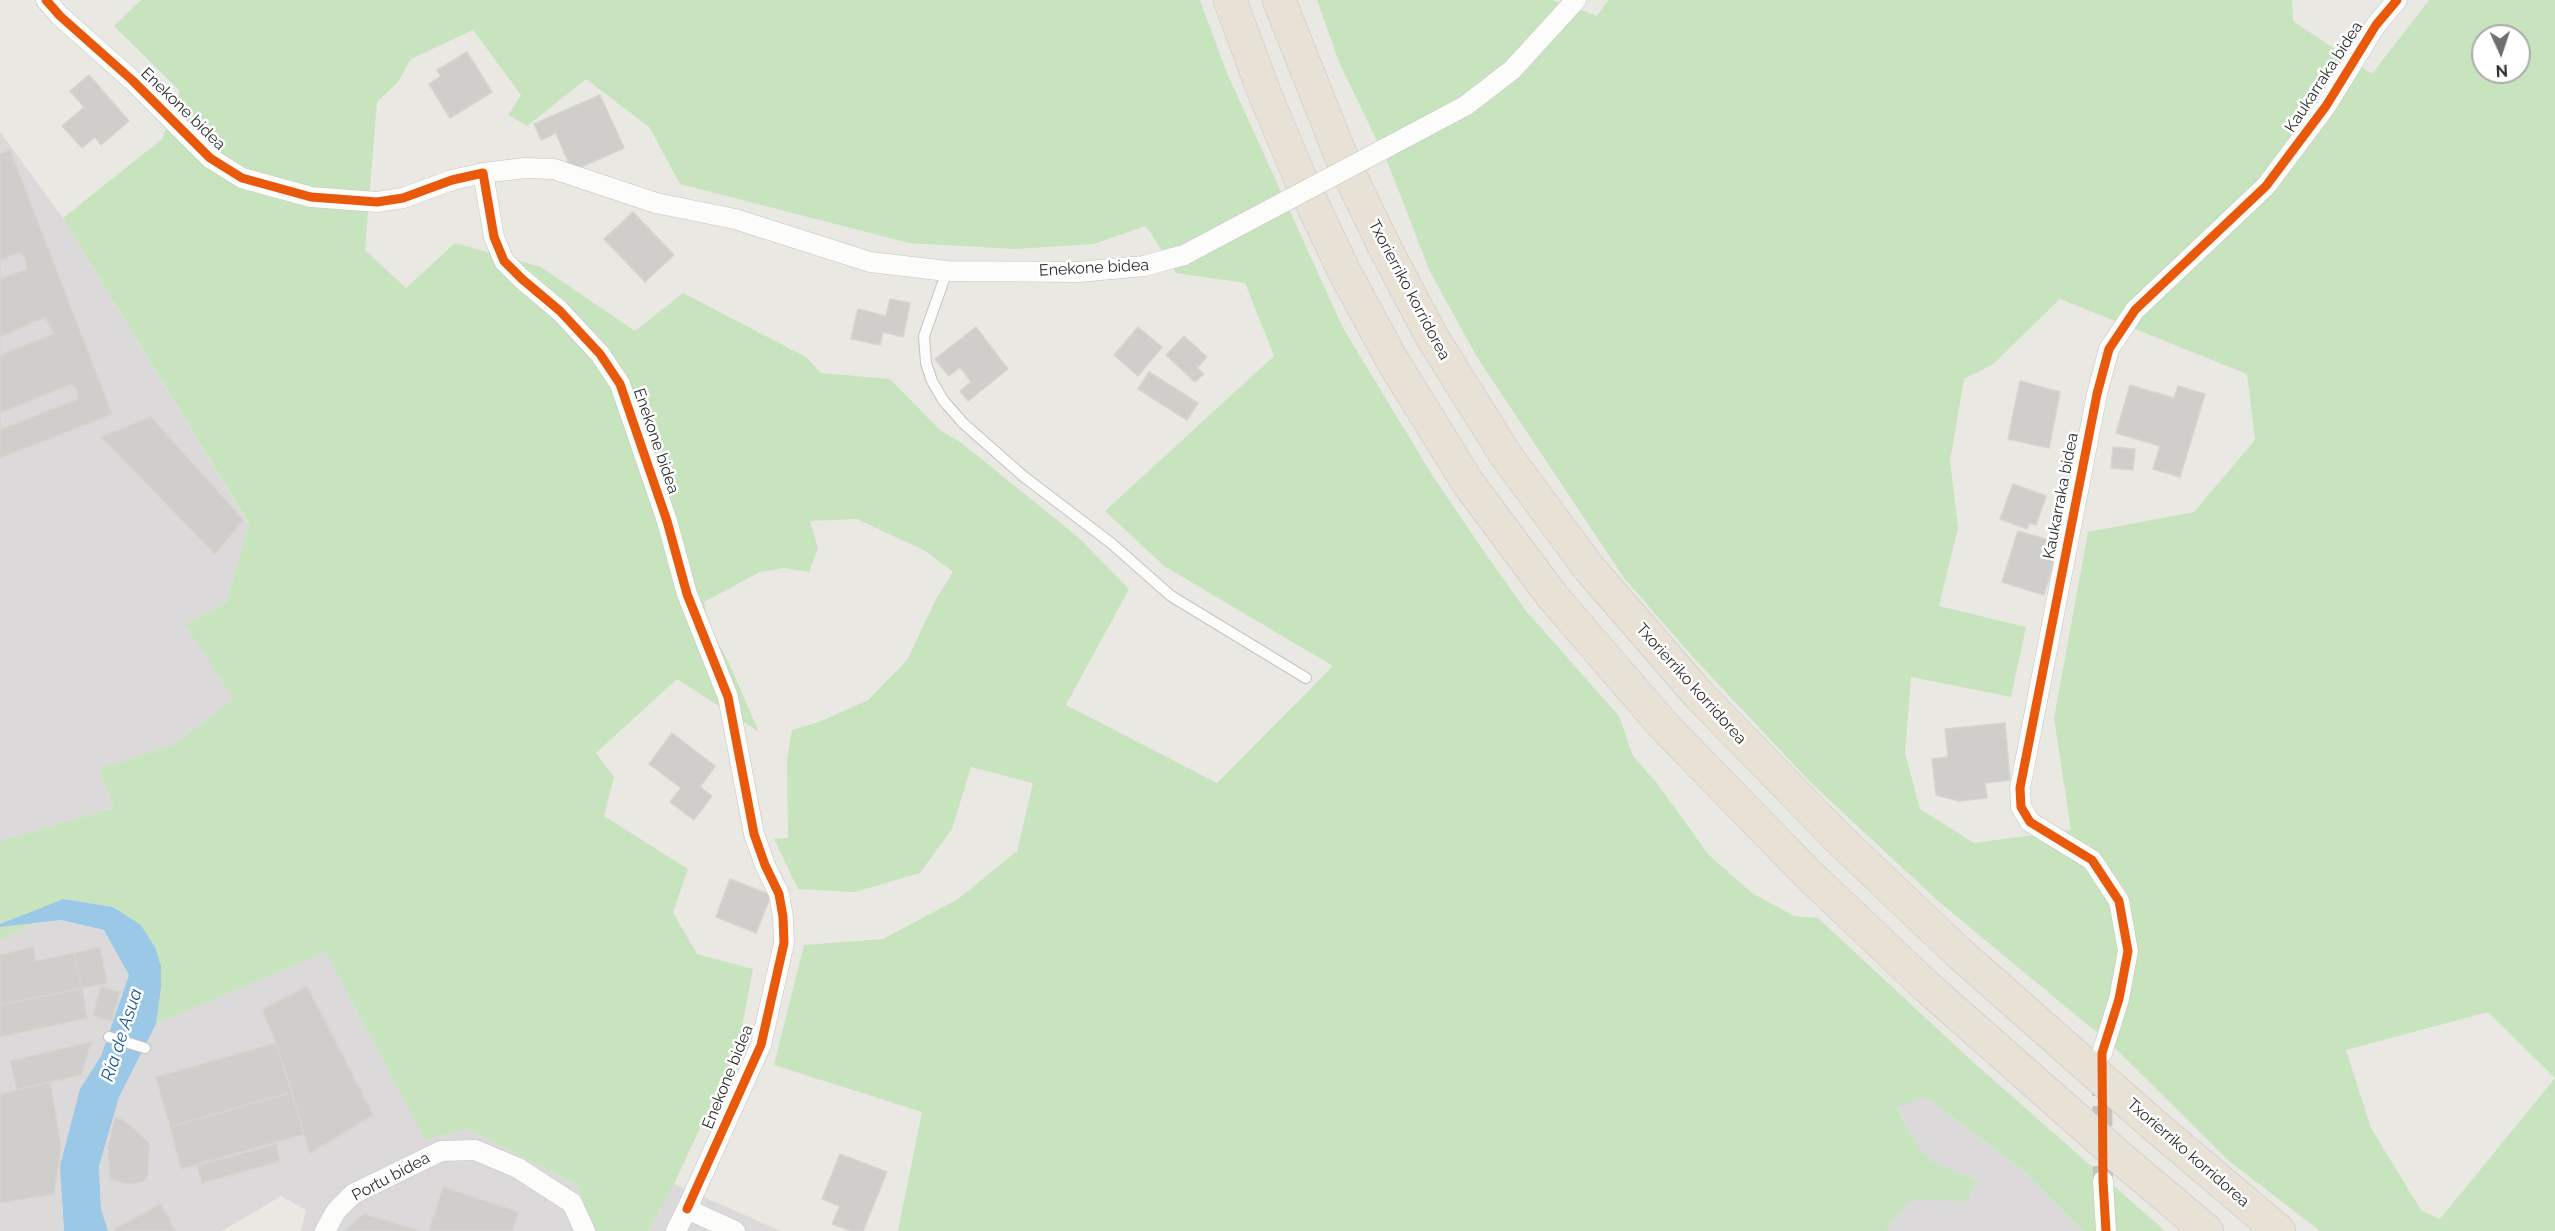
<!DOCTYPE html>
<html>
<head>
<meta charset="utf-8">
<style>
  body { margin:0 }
  #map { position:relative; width:2555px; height:1231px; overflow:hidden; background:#eae8e3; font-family:Raleway,sans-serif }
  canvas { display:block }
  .north { position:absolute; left:2471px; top:24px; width:60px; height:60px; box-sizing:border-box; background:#fff; border:2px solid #ababab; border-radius:50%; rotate:177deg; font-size:16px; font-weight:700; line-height:24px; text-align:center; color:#2d2d2d }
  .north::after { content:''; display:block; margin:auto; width:21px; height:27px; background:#6f6e6d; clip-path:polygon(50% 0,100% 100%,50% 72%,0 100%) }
</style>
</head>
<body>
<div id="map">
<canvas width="2555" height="1231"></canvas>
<div class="north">N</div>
</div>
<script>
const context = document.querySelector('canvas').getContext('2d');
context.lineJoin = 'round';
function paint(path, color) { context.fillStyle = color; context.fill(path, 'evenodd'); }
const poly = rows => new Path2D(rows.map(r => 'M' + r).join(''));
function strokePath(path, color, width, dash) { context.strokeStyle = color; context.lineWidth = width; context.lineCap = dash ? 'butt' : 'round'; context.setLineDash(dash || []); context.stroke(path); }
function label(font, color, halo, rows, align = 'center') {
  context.font = font + ' Raleway,sans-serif'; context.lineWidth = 5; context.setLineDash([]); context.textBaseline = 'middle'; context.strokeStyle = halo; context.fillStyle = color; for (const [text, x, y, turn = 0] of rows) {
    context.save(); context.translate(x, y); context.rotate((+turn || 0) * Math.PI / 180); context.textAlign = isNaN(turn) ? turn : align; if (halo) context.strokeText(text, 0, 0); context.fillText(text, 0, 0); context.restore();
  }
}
paint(poly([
  [0,132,63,218,249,525,226,603,185,624,235,699,175,744,99,769,114,808,0,841],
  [61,920,105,931,129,975,101,1056,80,1089,62,1207,64,1231,0,1231,0,940,31,924],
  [326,952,425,1140,468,1129,577,1185,595,1231,301,1231,306,1210,281,1196,222,1231,108,1231,101,1209,99,1166,119,1097,156,1024],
  [1926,1097,2023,1170,2083,1231,1886,1231,1890,1223,1912,1200,1968,1201,1975,1180,1930,1160,1915,1141,1897,1106],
  [674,1184,781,1231,648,1231]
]), '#dbd9da');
paint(poly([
  [141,0,1200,0,1227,73,1343,328,1432,475,1483,550,1526,611,1619,716,1633,756,1656,782,1709,855,1752,893,1794,916,1818,918,1972,1061,2165,1231,2083,1231,2023,1170,1926,1097,1897,1107,1915,1141,1930,1160,1976,1180,1968,1201,1912,1200,1890,1223,1886,1231,898,1231,922,1112,774,1065,804,945,883,939,958,899,1017,851,1033,783,971,767,952,829,920,873,855,892,798,889,774,839,788,838,787,760,792,730,819,722,868,700,907,660,936,599,953,572,925,551,857,519,810,521,818,548,809,572,784,568,760,572,704,602,709,626,729,663,759,732,677,679,596,753,614,777,604,816,688,869,673,912,697,954,753,969,738,1047,674,1184,648,1231,595,1231,577,1185,468,1129,425,1140,326,952,156,1024,161,988,161,966,155,947,141,925,113,907,64,899,31,924,0,940,0,841,114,808,99,769,175,744,234,699,185,624,226,603,249,524,63,218,162,139,180,91,114,26],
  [473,30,521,95,508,115,527,126,586,79,649,127,680,184,909,243,1015,249,1094,244,1146,226,1176,273,1245,283,1274,356,1105,511,1164,566,1333,666,1217,783,1066,705,1129,589,1079,538,963,444,940,430,890,379,821,373,806,357,683,293,635,331,541,267,455,243,406,288,365,250,377,102,398,82,411,59],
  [1317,0,1553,0,1597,16,1608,0,2292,0,2293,21,2372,74,2429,0,2555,0,2555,1231,2320,1231,2229,1161,2113,1046,1937,900,1810,782,1692,656,1624,578,1477,357,1430,272,1389,166,1339,62],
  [2483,36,2519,36,2519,72,2483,72],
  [2060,299,2247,374,2255,440,2194,512,2088,532,2054,718,2071,830,1974,843,1920,809,1905,753,1911,677,2011,697,2026,627,1939,606,1958,528,1950,461,1964,379,1992,365],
  [2488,1012,2555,1078,2440,1219,2421,1210,2371,1128,2346,1050]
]), '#c8e4be');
paint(poly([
  [64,899,113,907,141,925,155,947,161,966,161,988,156,1024,119,1097,99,1166,101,1209,108,1231,64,1231,60,1166,80,1089,101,1056,129,975,104,930,61,920,0,927,0,924]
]), '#9cc8e7');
const building = poly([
  [467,52,492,92,450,118,429,84,441,76,437,70,467,52],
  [89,75,129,121,101,145,95,137,82,148,62,126,84,107,70,91,89,75],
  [600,95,624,148,572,171,556,133,541,140,534,124,600,95],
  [10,150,112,414,0,458,0,154,10,150],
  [633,212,674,255,645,282,604,239,633,212],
  [20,252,25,259,27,269,0,279,0,260,20,252],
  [890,299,910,303,903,337,883,332,880,345,851,339,858,309,886,316,890,299],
  [45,317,54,334,0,355,0,337,45,317],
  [976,327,1008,369,968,401,960,391,971,382,960,367,949,376,935,359,976,327],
  [1138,327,1162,347,1138,376,1114,355,1138,327],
  [1184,336,1207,357,1197,368,1204,374,1195,382,1166,355,1184,336],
  [1149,372,1198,403,1187,420,1138,389,1149,372],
  [2020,381,2060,392,2049,448,2008,439,2020,381],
  [71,384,77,389,78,399,0,430,0,413,71,384],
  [2130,385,2174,398,2178,386,2205,394,2180,477,2153,469,2160,446,2116,433,2130,385],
  [151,417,243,520,215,554,101,437,151,417],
  [2113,447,2135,449,2133,470,2111,468,2113,447],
  [2013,484,2046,496,2036,525,2029,523,2027,529,2000,519,2013,484],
  [2018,531,2059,543,2044,595,2002,582,2018,531],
  [2005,723,2010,780,1985,783,1987,798,1959,801,1936,795,1932,759,1948,757,1945,729,2005,723],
  [672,733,715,766,700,787,712,796,694,820,670,802,681,788,649,764,672,733],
  [730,879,771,895,756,933,716,917,730,879],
  [33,947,36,961,74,953,82,988,0,1005,0,955,33,947],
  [100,947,107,983,82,988,74,953,100,947],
  [307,986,373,1115,310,1153,276,1043,262,1010,307,986],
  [101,987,120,992,112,1021,93,1016,101,987],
  [82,988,87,1018,0,1037,0,1005,82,988],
  [91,1042,81,1075,17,1090,10,1061,91,1042],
  [276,1043,292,1092,170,1127,156,1077,276,1043],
  [50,1082,61,1147,54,1194,0,1203,0,1094,50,1082],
  [292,1092,304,1134,181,1169,170,1127,292,1092],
  [115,1117,123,1120,149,1143,148,1174,145,1181,129,1184,110,1179,108,1147,115,1117],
  [276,1144,280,1161,202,1183,197,1166,276,1144],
  [840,1154,887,1172,863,1231,852,1231,832,1224,840,1206,822,1199,840,1154],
  [443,1187,519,1212,512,1231,429,1231,443,1187],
  [161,1204,175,1231,115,1231,114,1229,161,1204],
  [364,1214,419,1231,345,1231,364,1214]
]);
paint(building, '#cfceca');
strokePath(building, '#d5d4cf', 1.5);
strokePath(poly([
  [2102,1076,2103,1181]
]), '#c4c3bf', 20, [20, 10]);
const service = poly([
  [947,271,924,336,926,363,932,381,943,400,963,423,1023,476,1111,543,1171,596,1306,678],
  [109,1037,145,1048]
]);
const minor = poly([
  [46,0,60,16,132,80,210,158,242,178,311,197,377,202,403,198,452,180,483,173,494,237,504,261,522,279,560,311,600,354,620,384,667,521,687,594,728,697,754,834,765,865,779,894,783,917,784,943,761,1045,687,1209],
  [1465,106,1512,70,1576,0],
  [483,173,525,168,554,169,656,203,735,219,870,262,947,271,1079,272,1144,266,1184,255],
  [2102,1053,2119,999,2128,951,2119,901,2092,860,2030,822,2021,807,2020,788,2097,394,2109,349,2135,310,2266,186,2326,106,2376,25,2397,0],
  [2103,1181,2106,1231],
  [325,1231,336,1211,353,1194,441,1151,475,1150,518,1168,572,1203,585,1231],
  [676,1231,687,1209,735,1231]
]);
const motorway = poly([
  [1230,0,1264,92,1301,180,1344,271,1392,360,1468,483,1553,597,1664,726,1806,872,1926,986,2124,1161,2207,1231],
  [1279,0,1343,161,1386,250,1432,337,1507,457,1589,568,1699,695,1839,839,1958,952,2155,1126,2279,1231]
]);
strokePath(service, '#c4c3c3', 12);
strokePath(minor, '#c4c3c3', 21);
strokePath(motorway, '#c6c5c3', 34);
strokePath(service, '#fcfcfb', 10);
strokePath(minor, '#fcfcfb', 20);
strokePath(motorway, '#e8e1d6', 33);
const minorBridge = poly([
  [1184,255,1465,106]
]);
strokePath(minorBridge, '#c4c3c3', 21, []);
strokePath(minorBridge, '#fcfcfb', 20);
strokePath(poly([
  [46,0,60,16,132,80,210,158,242,178,311,197,377,202,403,198,452,180,483,173,494,237,504,261,522,279,560,311,600,354,620,384,667,521,687,594,728,697,754,834,765,865,779,894,783,917,784,943,761,1045,687,1209],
  [2106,1231,2103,1181,2102,1053,2119,999,2128,951,2119,901,2092,860,2030,822,2021,807,2020,788,2097,394,2109,349,2135,310,2266,186,2326,106,2376,25,2397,0]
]), '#e8590c', 9);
label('16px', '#2d2d2d', '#fff', [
  ["Kaukarraka bidea",2324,77,-57],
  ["Enekone bidea",183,109,44],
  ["Enekone bidea",1094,268,-3],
  ["Txorierriko korridorea",1409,290,62],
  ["Enekone bidea",656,441,71],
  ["Kaukarraka bidea",2061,496,-79],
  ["Txorierriko korridorea",1691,684,48],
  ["Enekone bidea",728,1077,-68],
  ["Txorierriko korridorea",2188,1153,41],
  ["Portu bidea",391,1177,-28]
]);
label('italic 18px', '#155898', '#fff', [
  ["Ría de Asua",122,1035,-72]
]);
</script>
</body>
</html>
